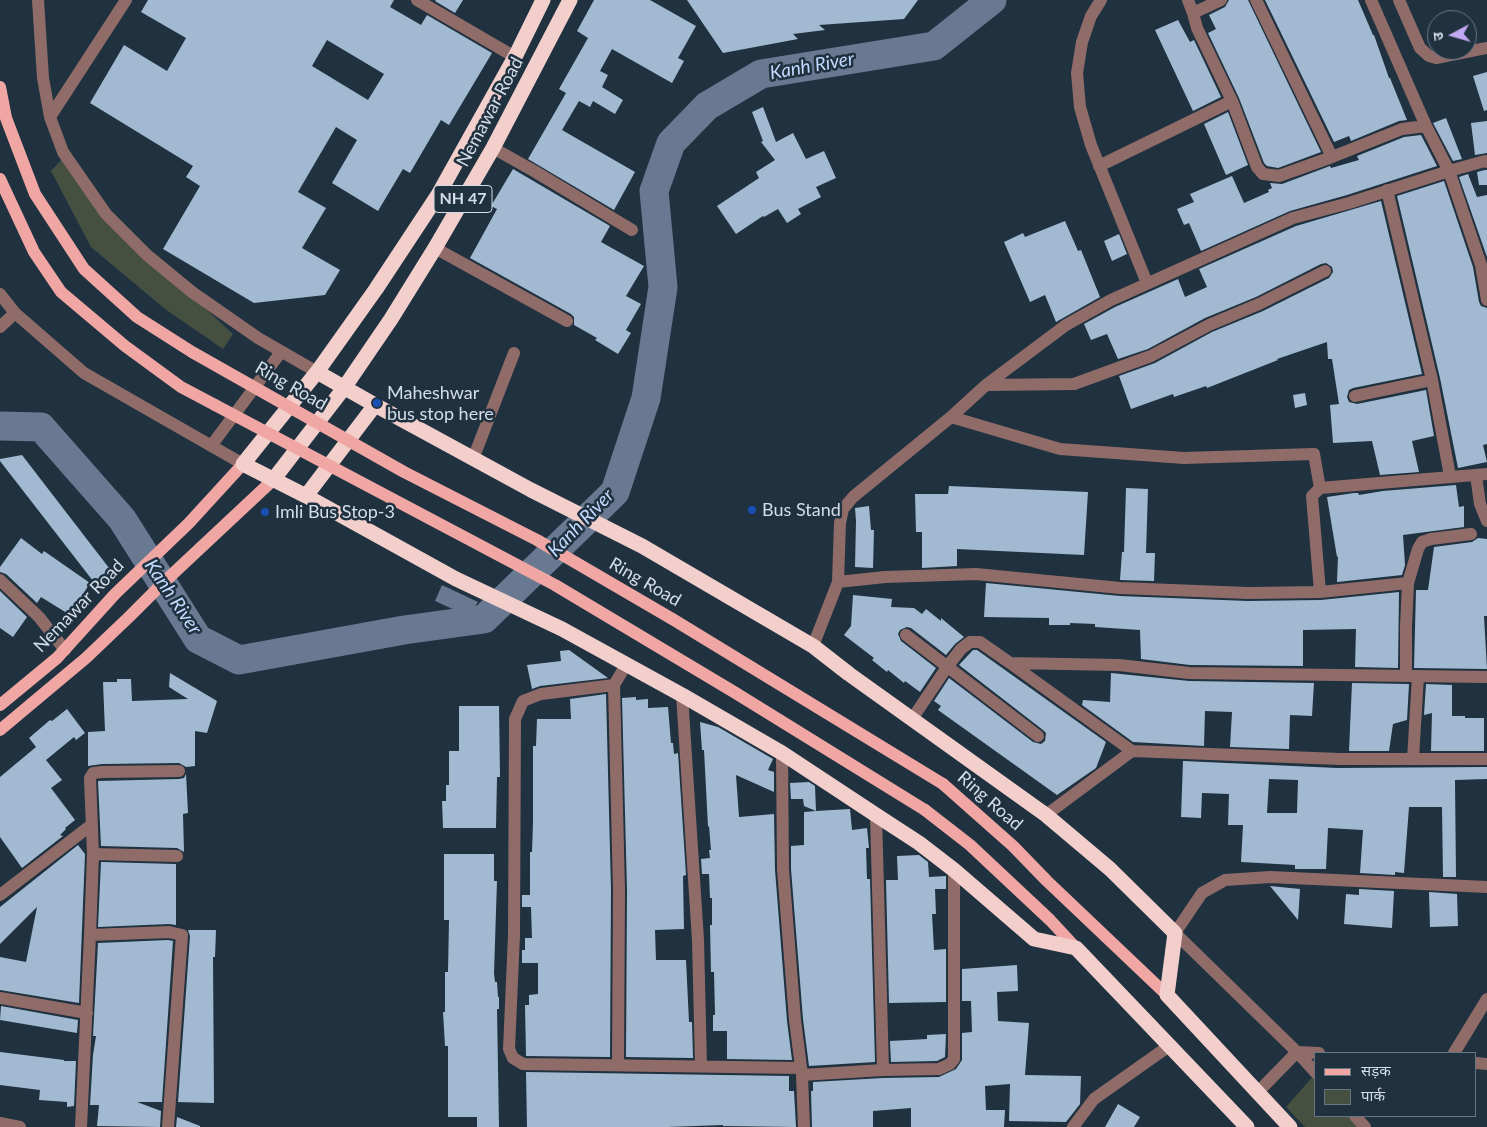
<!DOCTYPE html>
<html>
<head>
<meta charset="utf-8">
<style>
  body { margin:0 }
  #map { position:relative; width:1487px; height:1127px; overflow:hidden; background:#203140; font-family:Lato,"Noto Sans Devanagari",sans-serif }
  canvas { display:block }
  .legend { position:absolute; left:1314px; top:1052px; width:162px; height:65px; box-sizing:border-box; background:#203140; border:1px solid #687683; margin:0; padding:6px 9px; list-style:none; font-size:15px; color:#d4dee8 }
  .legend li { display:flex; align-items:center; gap:10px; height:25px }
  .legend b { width:25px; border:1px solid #687683 }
  .north { position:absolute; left:1427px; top:10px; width:50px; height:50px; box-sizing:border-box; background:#203140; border:1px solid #687683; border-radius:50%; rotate:264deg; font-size:14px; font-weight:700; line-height:20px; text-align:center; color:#d4dee8 }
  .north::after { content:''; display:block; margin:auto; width:18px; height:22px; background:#c1a8f3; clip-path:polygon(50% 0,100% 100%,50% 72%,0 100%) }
</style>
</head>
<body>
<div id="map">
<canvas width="1487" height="1127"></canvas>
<ul class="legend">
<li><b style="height:6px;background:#f0a7a3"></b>सड़क</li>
<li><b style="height:14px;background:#455041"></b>पार्क</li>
</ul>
<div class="north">उ</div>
</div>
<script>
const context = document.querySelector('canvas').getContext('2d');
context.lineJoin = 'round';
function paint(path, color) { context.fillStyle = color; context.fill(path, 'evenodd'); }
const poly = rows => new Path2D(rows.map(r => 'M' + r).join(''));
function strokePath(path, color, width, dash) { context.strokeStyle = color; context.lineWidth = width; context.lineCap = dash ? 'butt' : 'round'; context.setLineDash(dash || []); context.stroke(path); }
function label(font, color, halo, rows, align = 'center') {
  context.font = font + ' Lato,sans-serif'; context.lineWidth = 5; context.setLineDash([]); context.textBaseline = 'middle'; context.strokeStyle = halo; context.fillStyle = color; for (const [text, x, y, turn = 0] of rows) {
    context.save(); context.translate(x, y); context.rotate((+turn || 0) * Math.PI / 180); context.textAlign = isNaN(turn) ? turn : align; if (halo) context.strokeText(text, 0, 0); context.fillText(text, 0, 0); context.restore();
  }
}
paint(poly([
  [63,158,141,249,233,334,223,349,165,309,91,247,51,171],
  [1316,1073,1316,1116,1355,1116,1365,1127,1305,1127,1286,1107]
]), '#455041');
paint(poly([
  [442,585,478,602,468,616,435,601]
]), '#697992');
strokePath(poly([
  [0,426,41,427,122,519,198,639,239,660,404,630,484,619,615,492,646,398,663,287,654,191,671,143,707,106,761,74,934,46,992,0]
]), '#697992', 29);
paint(poly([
  [148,0,394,0,390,7,421,25,427,15,492,53,449,125,441,120,410,173,403,169,378,211,332,183,357,140,336,127,298,192,326,208,302,248,340,270,325,295,254,303,163,249,200,186,186,177,193,166,90,103,124,45,167,71,186,38,141,12],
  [327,40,384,74,368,100,312,66],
  [436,0,463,0,455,13,435,1],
  [594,0,650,0,696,26,678,58,684,61,672,83,612,49,600,71,608,75,602,87,623,100,615,114,593,101,590,107,579,101,562,130,635,172,614,210,528,159,566,93,559,89,588,38,577,31],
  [687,0,918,0,904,19,819,25,825,30,793,34,798,39,723,53],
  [1229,0,1248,0,1321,152,1278,168,1267,166,1264,163,1239,98,1208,33,1216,29,1209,15,1225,7],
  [1265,0,1358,0,1373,35,1374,35,1389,78,1390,78,1407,120,1399,121,1351,141,1349,136,1334,142],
  [1178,20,1190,42,1194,40,1221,97,1193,111,1155,30],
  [1487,72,1487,110,1484,111,1473,76],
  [763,107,776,142,793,133,806,159,824,151,836,178,816,187,821,197,798,209,801,214,787,223,778,209,764,217,763,216,736,234,717,206,759,178,756,172,775,160,761,142,763,141,752,112],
  [1228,112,1248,165,1226,175,1204,124],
  [1446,118,1462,159,1453,161,1433,123],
  [1487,121,1487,153,1475,155,1471,123],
  [1421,135,1437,166,1347,195,1290,211,1201,251,1189,223,1184,225,1177,209,1194,202,1190,194,1232,176,1244,203,1269,192,1268,190,1272,188,1270,183,1282,184,1330,166,1331,168,1359,160,1357,156,1404,137],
  [513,169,610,226,601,242,644,266,626,296,641,304,626,330,631,333,618,354,595,340,597,338,574,325,574,317,571,314,470,258,497,209,491,206],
  [1485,170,1487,170,1487,185,1479,185,1477,172],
  [1468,174,1477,197,1487,195,1487,257,1459,177],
  [1444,181,1473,267,1479,302,1481,306,1487,308,1487,444,1483,445,1487,462,1458,468,1440,378,1397,196],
  [1381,201,1422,374,1353,388,1349,390,1347,397,1349,402,1357,404,1426,390,1434,436,1412,441,1419,472,1380,475,1372,441,1333,443,1330,405,1339,404,1332,359,1328,359,1327,342,1277,359,1278,360,1207,388,1206,386,1174,397,1173,394,1131,409,1119,376,1155,363,1212,332,1263,311,1329,278,1333,272,1332,267,1326,263,1321,264,1256,297,1205,318,1148,349,1118,359,1107,334,1091,340,1084,324,1115,307,1178,279,1185,297,1207,287,1199,269,1296,226],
  [1065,221,1078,251,1081,250,1100,297,1056,322,1045,295,1030,302,1004,242,1023,233,1025,237],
  [1119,234,1127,254,1112,261,1104,241],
  [1305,393,1307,405,1295,408,1293,395],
  [22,455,116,577,100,590,0,461,0,459],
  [1456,485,1459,507,1464,506,1464,527,1403,535,1405,565,1402,575,1337,582,1338,556,1337,557,1327,497,1354,493,1358,493,1359,495,1383,491],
  [949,486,1088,492,1084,555,957,549,957,566,922,568,922,532,916,532,915,494,948,494],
  [1126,488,1148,489,1146,553,1155,553,1154,581,1120,580,1122,552,1124,552],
  [869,506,871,530,874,530,873,568,855,567,856,521,855,508],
  [21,538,42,554,44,551,90,583,70,615,41,597,37,603,6,574,0,572,0,567],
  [1478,538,1487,539,1487,616,1484,616,1487,669,1414,668,1416,590,1428,590,1434,547,1472,542],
  [986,583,1120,596,1248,601,1321,600,1399,592,1398,668,1355,667,1356,629,1303,630,1303,666,1190,665,1141,659,1140,630,1095,627,1095,624,1070,623,1070,625,1049,625,1049,618,984,617],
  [0,591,27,617,13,637,0,628],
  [853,595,892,599,891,607,914,608,922,614,926,609,941,621,941,618,964,637,955,644,946,655,911,628,907,627,900,630,898,634,901,641,936,668,920,692,905,681,904,683,888,670,887,672,872,660,874,658,844,635,851,626],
  [569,650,608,678,540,686,532,689,527,665,561,661,560,651],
  [973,650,977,650,1106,742,1096,768,1057,795,938,710,941,706,934,701,949,678,1033,742,1041,744,1045,741,1046,733,1043,730,959,665],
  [170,673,217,701,207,733,195,731,195,766,186,767,179,763,102,764,88,766,88,732,105,731,103,682,117,682,117,679,131,679,132,701,188,699,169,687],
  [1111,673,1189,681,1314,683,1312,716,1290,715,1289,749,1230,747,1232,712,1205,711,1204,746,1133,742,1082,705,1083,700,1110,702],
  [1352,683,1409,684,1407,720,1393,724,1389,751,1349,751],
  [1426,684,1452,685,1452,716,1465,716,1465,718,1484,718,1484,751,1431,751,1432,713,1424,715],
  [606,694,611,890,610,1057,526,1056,525,1005,529,1005,529,995,538,994,538,963,522,963,522,950,525,950,525,938,532,938,531,907,522,907,522,895,530,895,530,852,532,852,533,823,533,746,536,746,537,719,571,719,570,699],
  [636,697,636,700,648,699,648,708,668,707,671,743,673,743,674,754,678,753,686,875,683,876,684,929,655,930,656,960,686,960,689,1022,692,1022,693,1058,626,1057,627,890,622,698],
  [459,706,499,706,500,777,497,777,496,828,443,828,442,801,446,801,446,785,449,785,449,751,459,751],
  [67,709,85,733,76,740,74,737,46,760,62,780,51,788,75,820,65,828,66,829,60,835,63,836,22,868,0,837,0,777,36,747,29,738,50,720,52,721],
  [700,722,718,727,773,759,768,770,774,772,774,792,736,775,739,817,774,814,775,870,787,1021,792,1060,727,1059,727,1031,713,1031,713,1015,715,1015,714,972,711,972,710,925,712,925,712,898,710,898,709,874,702,874,701,859,710,858,709,850,711,850,709,826,708,827,704,750,702,750],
  [1183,761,1337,768,1487,767,1487,779,1455,780,1456,877,1443,877,1442,807,1409,807,1404,873,1395,872,1395,875,1360,873,1363,830,1328,828,1326,869,1295,869,1295,865,1241,862,1243,825,1228,825,1229,794,1202,793,1201,818,1181,817],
  [1269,779,1298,780,1297,813,1267,813],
  [186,774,188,813,183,814,184,852,177,848,101,846,98,781,179,779,184,778],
  [809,782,815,786,816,811,850,809,852,830,867,828,869,848,866,848,867,879,870,879,875,1062,809,1066,803,1019,791,869,791,846,804,845,804,812,816,811,804,806,803,799,791,799,790,783],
  [78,845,85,854,79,1003,0,990,0,957,26,962,37,907,0,944,0,907],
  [444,854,494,854,494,881,497,881,494,973,495,982,497,982,498,997,499,997,499,1009,497,1009,499,1127,477,1127,477,1117,448,1117,448,1046,445,1046,443,1012,445,1012,445,972,448,972,449,920,444,920],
  [919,855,928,862,929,877,946,876,946,889,935,889,936,914,932,914,934,950,946,949,946,1002,889,1003,886,880,898,880,897,856],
  [101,862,176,864,176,925,169,924,98,927],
  [1270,886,1300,889,1298,920],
  [1359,889,1394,891,1392,928,1344,924,1346,894,1359,895],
  [1429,892,1457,894,1458,926,1430,927],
  [188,930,216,930,215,957,213,957,214,1103,178,1102,190,936],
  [168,940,173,941,162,1102,137,1102,161,1111,160,1127,97,1126,99,1105,90,1105,93,1055,96,1036,93,1036,98,943],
  [1017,965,1018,991,997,992,998,1021,1029,1023,1025,1075,1081,1076,1080,1104,1066,1122,1009,1121,1010,1084,985,1086,986,1110,1005,1110,1004,1127,911,1127,911,1108,873,1111,873,1127,812,1127,811,1091,813,1091,813,1082,883,1078,939,1077,956,1069,962,1060,962,1033,972,1032,971,1001,962,1001,962,969],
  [1,1006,78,1020,77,1033,0,1020],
  [946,1034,945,1057,937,1061,891,1062,890,1041,927,1039,927,1035],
  [0,1052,64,1060,64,1061,76,1061,74,1106,67,1107,67,1102,39,1100,40,1090,0,1085],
  [526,1072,789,1076,789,1091,794,1091,796,1127,723,1126,723,1125,667,1127,527,1127],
  [1118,1104,1140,1117,1134,1127,1105,1127],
  [177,1117,200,1126,200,1127,176,1127]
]), '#a2bad1');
strokePath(poly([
  [38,0,43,78,50,117,63,152,106,214,147,255,192,292,258,338,317,372],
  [417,0,515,57],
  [1101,0,1091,16,1082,42,1077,73,1080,107,1091,145,1147,283],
  [1188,0,1193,13],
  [1221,0,1193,13,1197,28,1232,101,1257,167,1263,174,1279,176,1332,157,1402,129,1426,126],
  [1256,0,1332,157],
  [1371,0,1426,126,1449,171,1481,265,1487,300],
  [1399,0,1420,48,1429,56,1436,58,1487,48],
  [50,117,126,0],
  [493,148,534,171,632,230],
  [1099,166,1232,101],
  [1387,190,1432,380,1450,476],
  [435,248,567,321],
  [0,294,15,313,84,373,243,464],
  [0,327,15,313],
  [986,385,1074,384,1151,356,1209,325,1259,304,1325,271],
  [1355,396,1432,380],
  [951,417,986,385,1066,325,1111,300,1293,218,1349,203,1449,171,1485,161,1487,162],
  [211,446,281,352],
  [473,459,514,353],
  [1476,475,1480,504,1487,521],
  [0,580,39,617,65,650],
  [838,582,840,523,843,509,853,497,951,417,1060,449,1184,458,1314,454,1320,488],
  [1320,592,1408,583],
  [906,635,1038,736],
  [813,646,838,582,885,577,976,574,1120,588,1248,593,1320,592,1312,496,1320,488,1487,474],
  [1406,676,1406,626,1408,583,1418,549,1422,542,1431,539,1471,534],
  [614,685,541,694,523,701,515,719,514,935,509,1049,513,1058,523,1064,801,1068],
  [682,695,698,940,701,1066],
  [912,719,947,667,961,649,970,642,980,642,1010,663],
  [1132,751,1010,663,1119,665,1189,673,1487,677],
  [782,753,783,869,795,1020,802,1075,804,1127],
  [1413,759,1418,676],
  [1046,815,1132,751,1340,759,1487,759],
  [93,854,177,856],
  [0,895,90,826],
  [90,935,93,854,90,778,93,773,102,772,179,771],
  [0,998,87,1013],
  [1454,1053,1487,999],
  [1476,1063,1487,1064],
  [618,1065,619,890,614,685,626,665],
  [883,1070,939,1069,950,1064,954,1059,954,870],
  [1316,1073,1297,1052,1175,933,1202,893,1225,880,1270,877,1487,887],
  [802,1075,883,1070,876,815],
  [1258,1092,1297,1052,1319,1053],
  [1355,1116,1365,1127],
  [0,1123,20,1127],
  [81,1127,90,935,169,932,182,935,168,1127],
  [1073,1127,1094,1099,1169,1046]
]), '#906c69', 12);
strokePath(poly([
  [0,179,34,252,61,292,125,346,181,387,215,405],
  [0,705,57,658,115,594,189,523,243,464],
  [0,730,86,658,130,616,163,583,273,480],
  [943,784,1013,846,1047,881,1167,995],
  [925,810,970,845,1050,920,1076,948]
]), '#f0a7a3', 12);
strokePath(poly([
  [543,0,515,57,438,195,376,289,317,372,243,464,306,496,456,579,562,629,682,695,782,753,876,815,919,843,954,870,1034,939,1076,948,1247,1127],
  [317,372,375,405,531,490,642,546,813,646,849,674,1046,815,1110,869,1175,933,1167,995,1290,1127],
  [273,480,344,388,391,319,435,248,493,148,570,0],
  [306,496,375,405]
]), '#f3cfcc', 15);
strokePath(poly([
  [0,87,6,118,35,194,84,269,137,317,192,352,404,472,537,540,674,620,943,784],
  [215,405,555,585,734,692,925,810]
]), '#f0a7a3', 12);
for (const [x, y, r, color] of [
  [377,403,5,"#1a4fb4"],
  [752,510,5,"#1a4fb4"],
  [265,512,5,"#1a4fb4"]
]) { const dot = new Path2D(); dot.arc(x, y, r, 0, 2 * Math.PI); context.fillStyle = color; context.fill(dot); strokePath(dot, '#203140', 2); }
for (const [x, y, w] of [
  [463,199,58]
]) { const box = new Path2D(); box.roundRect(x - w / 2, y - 13.5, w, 27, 4); context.fillStyle = '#203140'; context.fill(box); strokePath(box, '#d4dee8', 1); }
label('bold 16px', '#d4dee8', null, [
  ["NH 47",463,199]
]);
label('18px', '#d4dee8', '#203140', [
  ["Nemawar Road",490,112,-62],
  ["Ring Road",291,386,30],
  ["Ring Road",645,582,30],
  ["Nemawar Road",79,606,-46],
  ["Ring Road",990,801,41]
]);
label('18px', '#d4dee8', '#203140', [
  ["Maheshwar",387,393],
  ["bus stop here",387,414],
  ["Bus Stand",762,510],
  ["Imli Bus Stop-3",275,512]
], 'left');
label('italic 19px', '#c1daff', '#203140', [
  ["Kanh River",812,66,-10],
  ["Kanh River",581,523,-46],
  ["Kanh River",173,597,56]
]);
</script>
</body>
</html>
